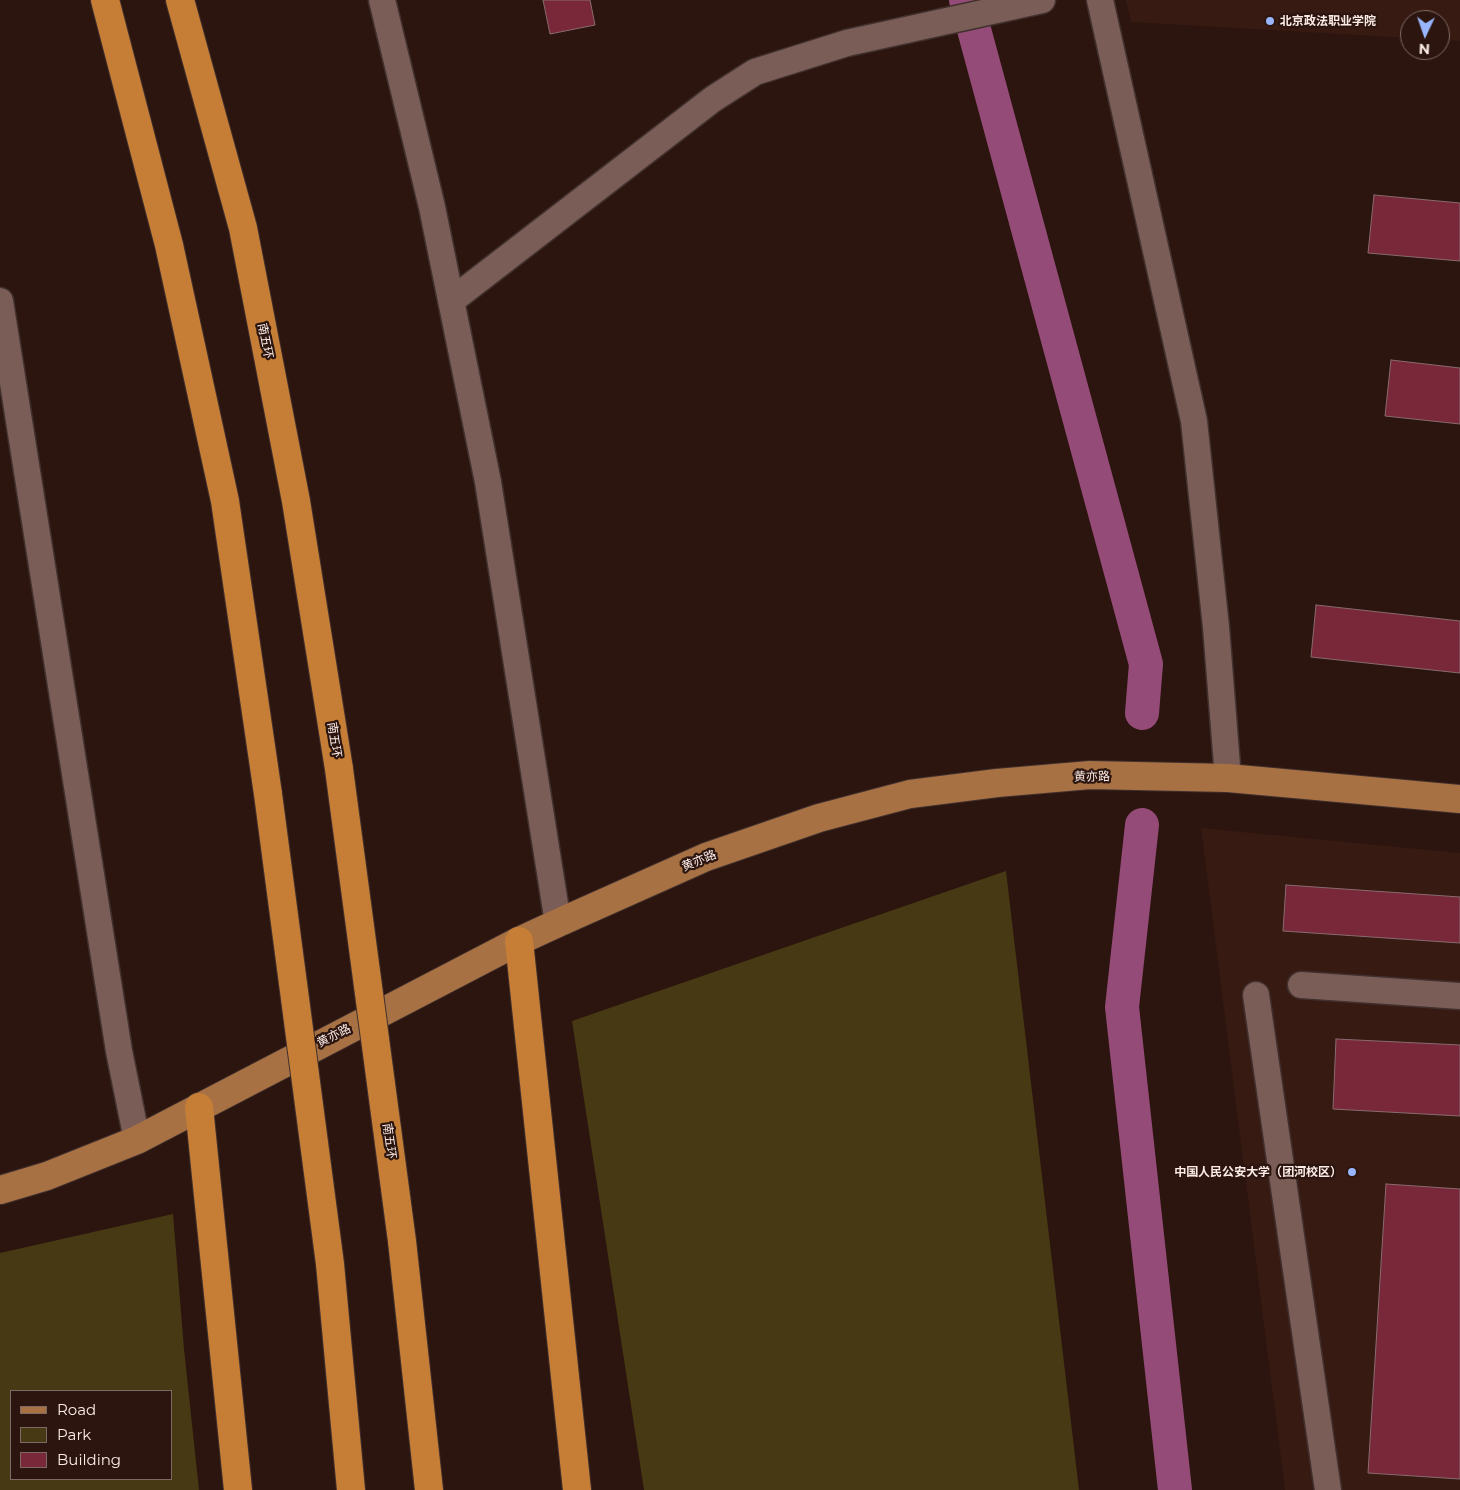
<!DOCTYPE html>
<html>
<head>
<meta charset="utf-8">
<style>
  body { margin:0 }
  #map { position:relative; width:1460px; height:1490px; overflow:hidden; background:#2b150e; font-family:Montserrat,sans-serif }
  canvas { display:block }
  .legend { position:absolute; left:10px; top:1390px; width:162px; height:90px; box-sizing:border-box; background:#2b150e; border:1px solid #7e6a64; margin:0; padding:6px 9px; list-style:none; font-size:15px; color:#fbeae6 }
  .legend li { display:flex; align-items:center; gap:10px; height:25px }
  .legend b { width:25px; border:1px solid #7e6a64 }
  .north { position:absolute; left:1400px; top:10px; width:50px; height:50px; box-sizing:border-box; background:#2b150e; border:1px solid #7e6a64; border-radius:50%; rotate:183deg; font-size:14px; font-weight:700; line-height:20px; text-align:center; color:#fbeae6 }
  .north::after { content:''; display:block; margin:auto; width:18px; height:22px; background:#99b5fd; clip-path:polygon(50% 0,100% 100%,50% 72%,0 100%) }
</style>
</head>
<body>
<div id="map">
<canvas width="1460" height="1490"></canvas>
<ul class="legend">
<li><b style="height:6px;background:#a77143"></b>Road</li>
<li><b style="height:14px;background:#473913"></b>Park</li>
<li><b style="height:14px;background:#782839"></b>Building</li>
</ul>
<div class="north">N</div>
</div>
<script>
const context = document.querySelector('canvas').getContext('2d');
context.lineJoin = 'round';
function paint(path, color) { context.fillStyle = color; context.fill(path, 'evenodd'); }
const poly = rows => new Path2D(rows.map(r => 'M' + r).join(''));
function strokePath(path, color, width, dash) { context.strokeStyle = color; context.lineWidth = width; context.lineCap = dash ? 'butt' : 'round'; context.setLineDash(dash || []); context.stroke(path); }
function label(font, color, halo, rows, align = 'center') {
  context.font = font + ' Montserrat,"Noto Sans SC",sans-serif'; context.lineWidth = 4.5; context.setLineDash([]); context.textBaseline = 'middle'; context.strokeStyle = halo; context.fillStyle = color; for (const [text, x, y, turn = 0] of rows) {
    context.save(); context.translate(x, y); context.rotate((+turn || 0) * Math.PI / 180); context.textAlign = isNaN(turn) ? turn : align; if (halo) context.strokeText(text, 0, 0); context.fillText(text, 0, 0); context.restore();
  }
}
paint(poly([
  [1126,0,1460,0,1460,41,1440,40,1440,20,1410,20,1410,38,1131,22],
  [1201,828,1460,853,1460,1490,1285,1490]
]), '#371a12');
paint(poly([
  [1006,871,1079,1490,644,1490,572,1021],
  [173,1214,184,1349,199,1490,0,1490,0,1253],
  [11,1391,171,1391,171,1479,11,1479]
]), '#473913');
strokePath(poly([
  [966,0,1146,664,1142,713],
  [1142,825,1122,1007,1175,1490]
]), '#944b77', 34);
const building = poly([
  [543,0,590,0,595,25,550,34,543,0],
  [1374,195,1460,203,1460,261,1368,253,1374,195],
  [1391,360,1460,368,1460,424,1385,416,1391,360],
  [1316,605,1460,621,1460,673,1311,657,1316,605],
  [1286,885,1460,897,1460,943,1283,931,1286,885],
  [1336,1039,1460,1045,1460,1116,1333,1109,1336,1039],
  [1386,1184,1460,1189,1460,1479,1368,1473,1386,1184]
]);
paint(building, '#782839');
strokePath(building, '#896b6f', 1);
const street = poly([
  [382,0,432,207,488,482,558,923],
  [1100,0,1194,421,1216,627,1228,778],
  [0,301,119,1051,137,1140],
  [451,301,713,99,755,72,847,43,1042,0],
  [1301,985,1460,996],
  [1256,995,1328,1490]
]);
const primary = poly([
  [0,1190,47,1176,137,1140,519,941,558,923,706,857,819,818,910,794,997,783,1090,775,1228,778,1460,799]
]);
const highway = poly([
  [105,0,169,245,225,501,268,794],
  [180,0,243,228,296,501,339,769],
  [519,941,577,1490],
  [199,1107,238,1490],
  [402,1241,429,1490],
  [330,1264,351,1490]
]);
strokePath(street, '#41302e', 29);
strokePath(primary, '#41302e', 30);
strokePath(highway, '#41302e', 30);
strokePath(street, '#795d56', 26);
strokePath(primary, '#a77143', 28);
strokePath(highway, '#c67e36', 28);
const highwayBridge = poly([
  [339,769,402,1241],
  [268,794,330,1264]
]);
strokePath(highwayBridge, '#41302e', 30, []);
strokePath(highwayBridge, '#c67e36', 28);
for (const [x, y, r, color] of [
  [1270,21,5,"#99b5fd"],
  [1352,1172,5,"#99b5fd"]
]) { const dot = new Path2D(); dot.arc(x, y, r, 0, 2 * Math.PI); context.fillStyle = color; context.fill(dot); strokePath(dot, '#2b150e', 2); }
label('bold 12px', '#fbeae6', '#2b150e', [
  ["北京政法职业学院",1280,21],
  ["中国人民公安大学（团河校区）",1342,1172,"right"]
], 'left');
label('12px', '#fbeae6', '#2b150e', [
  ["南五环",265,341,79],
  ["南五环",334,740,81],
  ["黄亦路",1092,777,-1],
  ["黄亦路",699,861,-22],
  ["黄亦路",334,1036,-27],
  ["南五环",389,1141,82]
]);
</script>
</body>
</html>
